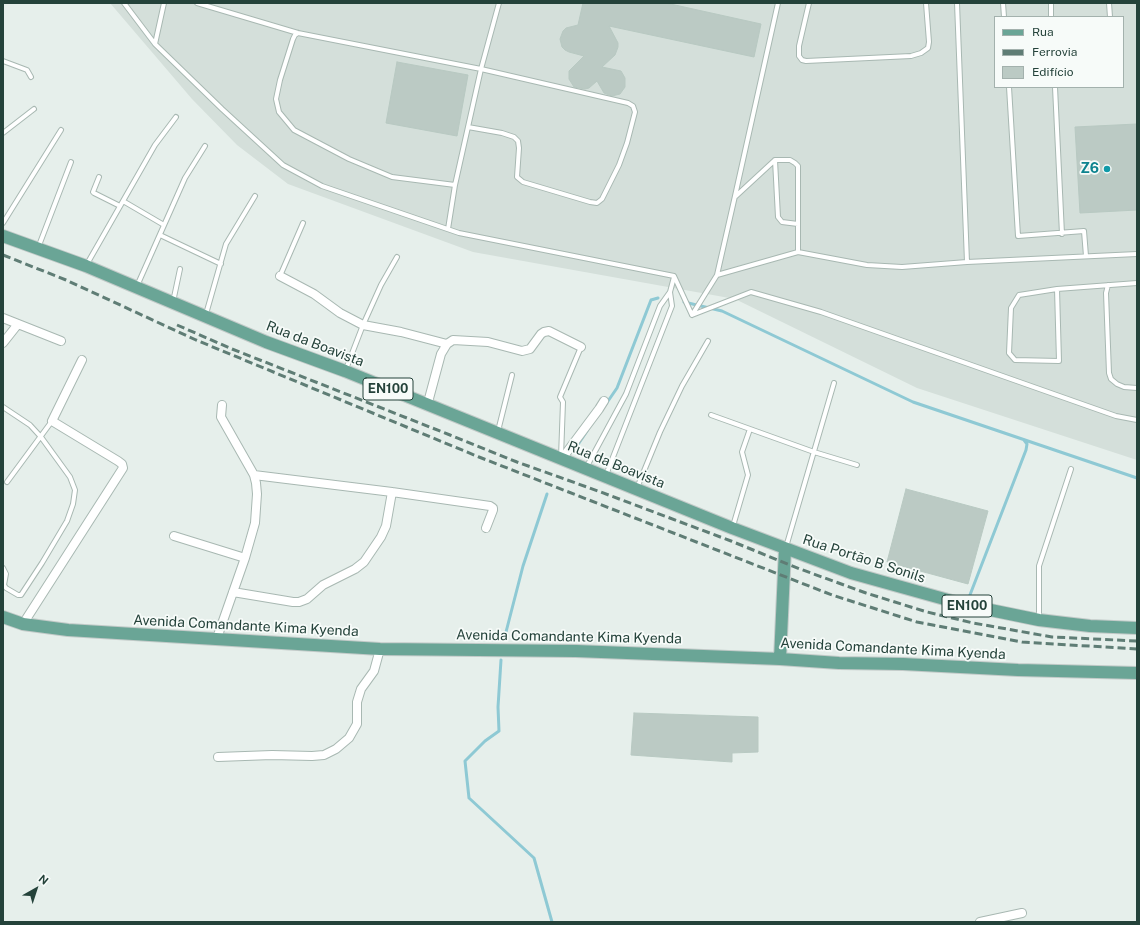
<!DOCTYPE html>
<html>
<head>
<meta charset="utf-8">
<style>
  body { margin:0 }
  #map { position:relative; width:1140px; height:925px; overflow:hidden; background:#e6efeb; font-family:"Public Sans",sans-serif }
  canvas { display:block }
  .frame { position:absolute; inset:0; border:4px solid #24423a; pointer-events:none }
  .legend { position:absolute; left:994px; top:16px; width:130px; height:72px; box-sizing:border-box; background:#f7fbf9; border:1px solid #a3b1ad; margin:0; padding:5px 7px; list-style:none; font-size:12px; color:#24423a }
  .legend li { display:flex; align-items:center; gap:8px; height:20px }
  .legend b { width:20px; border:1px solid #a3b1ad }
  .north { position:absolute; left:16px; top:869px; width:40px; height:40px; -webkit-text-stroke:3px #f7fbf9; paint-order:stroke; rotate:39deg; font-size:11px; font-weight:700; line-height:16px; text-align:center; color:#24423a }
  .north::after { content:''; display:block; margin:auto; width:14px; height:18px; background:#24423a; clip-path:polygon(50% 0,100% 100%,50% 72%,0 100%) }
</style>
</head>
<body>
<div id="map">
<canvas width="1140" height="925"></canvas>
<div class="frame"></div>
<ul class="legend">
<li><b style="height:5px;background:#6aa596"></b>Rua</li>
<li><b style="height:5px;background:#5f7d75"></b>Ferrovia</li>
<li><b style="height:11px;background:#bbcac4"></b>Edifício</li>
</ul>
<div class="north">N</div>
</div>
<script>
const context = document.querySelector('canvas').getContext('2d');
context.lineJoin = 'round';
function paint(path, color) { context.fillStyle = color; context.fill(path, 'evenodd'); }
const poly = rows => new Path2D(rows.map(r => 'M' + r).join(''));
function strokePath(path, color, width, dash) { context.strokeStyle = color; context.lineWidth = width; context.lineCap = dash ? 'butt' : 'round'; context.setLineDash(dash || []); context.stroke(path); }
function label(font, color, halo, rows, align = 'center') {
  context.font = font + ' "Public Sans",sans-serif'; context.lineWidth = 3.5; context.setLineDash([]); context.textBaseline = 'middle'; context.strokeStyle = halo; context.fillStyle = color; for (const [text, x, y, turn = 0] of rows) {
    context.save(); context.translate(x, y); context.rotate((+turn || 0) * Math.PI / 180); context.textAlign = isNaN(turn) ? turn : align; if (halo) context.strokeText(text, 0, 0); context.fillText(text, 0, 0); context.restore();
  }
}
paint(poly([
  [110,3,1137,3,1137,460,917,388,735,299,473,252,288,184,237,145,192,99],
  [995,17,1123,17,1123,87,995,87]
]), '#d4dfda');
strokePath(poly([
  [684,302,722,311,913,402,1137,478],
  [606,404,617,388,651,300,658,298],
  [577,446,587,431],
  [968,600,1026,450,1027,444,1024,440],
  [506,632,523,566,547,494],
  [501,660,498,707,499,731,485,741,465,761,469,798,534,858,552,922]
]), '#8ec9d4', 3);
const building = poly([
  [583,3,666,3,761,24,754,57,609,26,618,43,618,47,615,55,602,67,621,71,625,78,625,87,620,94,612,96,604,93,597,81,589,88,585,89,574,87,569,79,569,71,584,56,569,52,565,50,562,47,560,39,563,31,566,28,578,25,583,3],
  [397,62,468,75,457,136,386,123,397,62],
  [1137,124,1137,210,1080,213,1075,127,1137,124],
  [906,489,988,511,968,584,887,562,906,489],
  [634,713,758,717,758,752,732,753,732,762,631,755,634,713]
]);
paint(building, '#bbcac4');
strokePath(building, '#b8c9c2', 1);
const lane = poly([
  [124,3,155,44,222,109,283,165,322,186,459,233,674,276,692,315,751,292,821,312,1116,416,1137,420],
  [197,3,298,33,481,69,628,103,633,106,635,112,627,143,619,165,602,199,597,203,590,202,523,182,517,177,519,148,518,141,514,137,502,133,468,127],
  [809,3,799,46,799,56,802,60,806,61,911,56,921,53,928,48,929,42,926,3],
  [957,3,967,262],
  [1003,3,1004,17],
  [1051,3,1051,17],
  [1109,3,1110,17],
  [298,33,295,35,293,39,280,80,276,99,279,112,294,130,349,159,392,177,455,185],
  [155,44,164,3],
  [3,61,27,70,31,77],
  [1009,87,1018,236,1084,231,1086,256],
  [1055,87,1062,234],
  [3,133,34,109],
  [775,160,778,217,782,222,798,224],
  [99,177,93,192,94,193,120,206],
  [736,196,775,160,790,160,795,163,798,166,798,252],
  [123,201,164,225],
  [3,223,61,130],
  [448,229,455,185,481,69,499,3],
  [160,235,221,264],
  [38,248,71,162],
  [87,264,155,145,176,117],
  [717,275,798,252,867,265,902,267,967,262,1137,254],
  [280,276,303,223],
  [1108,285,1106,293,1109,373,1111,379,1117,384,1124,387,1137,388],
  [137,286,185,178,205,146],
  [1057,289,1059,361,1015,360,1009,353,1011,308,1019,295,1057,289,1137,283],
  [173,302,180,269],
  [206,314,226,244,255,196],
  [692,315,717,275,735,196,778,3],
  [346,369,363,325,381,285,397,257],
  [3,407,30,425,41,437,70,477,75,490,73,504,67,521,42,563,21,595,18,595,6,588,4,585,6,574,3,568],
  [711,415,814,452,857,465],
  [498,431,512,375],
  [561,457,563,402,560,397,581,347],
  [586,468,626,394,660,306,670,292],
  [606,475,672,306,670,292,674,277],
  [7,482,52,421],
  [637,488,660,432,682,386,708,341],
  [733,526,748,475,742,452,750,429],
  [786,547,834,383],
  [1039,619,1039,566,1071,469]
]);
const street = poly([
  [280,276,314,294,340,313,363,325,401,332,447,344],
  [3,318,61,341],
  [3,343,18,324],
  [427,406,441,354,447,344,453,340,488,342,522,351,530,349,541,334,544,332,549,331,581,347],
  [561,460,599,409,604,401],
  [254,475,392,492,490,506,493,508,493,510,486,528],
  [174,536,245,558],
  [233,592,293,602,299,602,307,599,323,585,355,569,364,562,381,537,386,526,392,492],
  [23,624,123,468,122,464,118,461,52,421,82,360],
  [217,638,245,558,255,523,257,494,256,483,254,475,221,417,222,405],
  [218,757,272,755,312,756,324,755,336,749,349,738,357,724,357,702,361,689,374,671,380,649],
  [980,922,1022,913]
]);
const primary = poly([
  [3,236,86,266,266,342,345,371,732,528,851,573,966,605,1039,620,1090,626,1137,628],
  [3,617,23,624,68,630,380,649,576,651,780,659,839,663,903,664,1018,670,1137,673],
  [780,659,785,549]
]);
strokePath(lane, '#a8b8b2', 6);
strokePath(street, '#a8b8b2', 10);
strokePath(primary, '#c2cac8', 14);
strokePath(lane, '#fff', 4);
strokePath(street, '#fff', 8);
strokePath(primary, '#6aa596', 12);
strokePath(poly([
  [3,255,66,280,196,340,479,457,832,595,917,622,1022,642,1137,649],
  [177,325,232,349,450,435,517,462,598,491,731,541,800,569,866,593,927,612,973,623,1052,637,1137,641]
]), '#5f7d75', 3, [8, 4]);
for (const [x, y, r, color] of [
  [1107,169,4,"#0f9aa8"]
]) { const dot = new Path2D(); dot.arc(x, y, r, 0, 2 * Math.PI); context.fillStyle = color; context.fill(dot); strokePath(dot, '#f7fbf9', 1.5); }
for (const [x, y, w] of [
  [388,389,50],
  [967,606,50]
]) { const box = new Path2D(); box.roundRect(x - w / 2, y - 11, w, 22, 3); context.fillStyle = '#f7fbf9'; context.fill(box); strokePath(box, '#24423a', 1); }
label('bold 13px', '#24423a', null, [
  ["EN100",388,389],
  ["EN100",967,606]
]);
label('bold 14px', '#0d838f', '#f7fbf9', [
  ["Z6",1099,169]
], 'right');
label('14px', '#24423a', '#f7fbf9', [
  ["Rua da Boavista",315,344,21],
  ["Rua da Boavista",616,465,22],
  ["Rua Portão B Sonils",864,559,18],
  ["Avenida Comandante Kima Kyenda",246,626,3],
  ["Avenida Comandante Kima Kyenda",569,637,1],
  ["Avenida Comandante Kima Kyenda",893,649,3]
]);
</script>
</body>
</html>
